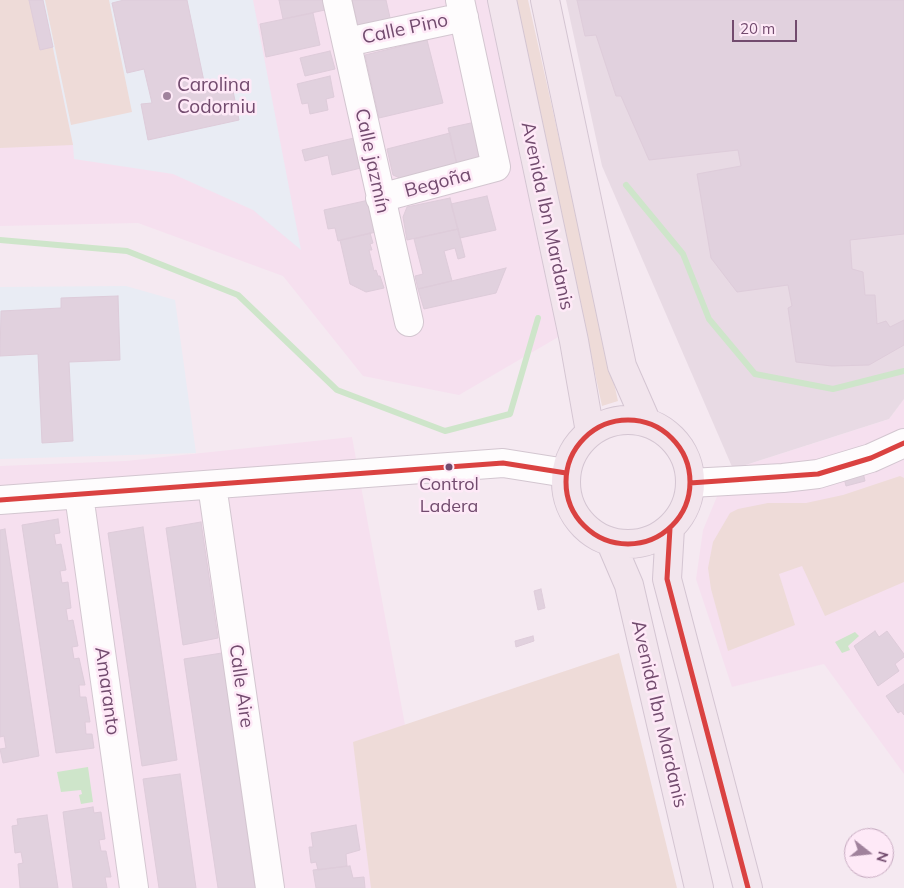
<!DOCTYPE html>
<html>
<head>
<meta charset="utf-8">
<style>
  body { margin:0 }
  #map { position:relative; width:904px; height:888px; overflow:hidden; background:#f5e9f1; font-family:Mulish,sans-serif }
  canvas { display:block }
  .north { position:absolute; left:844px; top:828px; width:50px; height:50px; box-sizing:border-box; background:#fee9f7; border:1px solid #c6aac0; border-radius:50%; rotate:106deg; font-size:14px; font-weight:700; line-height:20px; text-align:center; color:#724b6e }
  .north::after { content:''; display:block; margin:auto; width:18px; height:22px; background:#a0829c; clip-path:polygon(50% 0,100% 100%,50% 72%,0 100%) }
  .scale { position:absolute; left:732px; top:20px; width:65px; height:22px; box-sizing:border-box; border:2px solid #724b6e; border-top:0; padding-left:6px; font-size:15px; line-height:18px; white-space:nowrap; color:#724b6e; -webkit-text-stroke:4px #fee9f7; paint-order:stroke }
</style>
</head>
<body>
<div id="map">
<canvas width="904" height="888"></canvas>
<div class="north">N</div>
<div class="scale">20 m</div>
</div>
<script>
const context = document.querySelector('canvas').getContext('2d');
context.lineJoin = 'round';
function paint(path, color) { context.fillStyle = color; context.fill(path, 'evenodd'); }
const poly = rows => new Path2D(rows.map(r => 'M' + r).join(''));
function strokePath(path, color, width, dash) { context.strokeStyle = color; context.lineWidth = width; context.lineCap = dash ? 'butt' : 'round'; context.setLineDash(dash || []); context.stroke(path); }
function label(font, color, halo, rows, align = 'center') {
  context.font = font + ' Mulish,sans-serif'; context.lineWidth = 5; context.setLineDash([]); context.textBaseline = 'middle'; context.strokeStyle = halo; context.fillStyle = color; for (const [text, x, y, turn = 0] of rows) {
    context.save(); context.translate(x, y); context.rotate((+turn || 0) * Math.PI / 180); context.textAlign = isNaN(turn) ? turn : align; if (halo) context.strokeText(text, 0, 0); context.fillText(text, 0, 0); context.restore();
  }
}
paint(poly([
  [0,0,489,0,560,336,459,395,363,376,283,276,138,223,0,226],
  [904,399,904,774,824,664,732,687,696,579,703,530,718,494,733,469,889,419],
  [352,437,435,888,0,888,0,466,126,461]
]), '#f6e0ef');
paint(poly([
  [566,0,904,0,904,399,889,419,733,469,602,166]
]), '#e8dae4');
paint(poly([
  [43,0,253,0,301,250,253,210,173,174,74,159,73,145],
  [126,286,175,300,196,453,0,459,0,287]
]), '#e9ecf4');
paint(poly([
  [0,0,43,0,73,145,0,148],
  [45,0,109,0,132,112,71,125],
  [515,0,528,0,618,401,602,406],
  [900,476,904,478,904,582,825,616,802,566,779,574,795,625,728,651,711,589,708,568,713,542,730,513,738,509,768,503,806,503,843,495],
  [619,653,677,888,371,888,353,742]
]), '#eedbd8');
paint(poly([
  [855,632,859,636,848,646,850,650,842,653,835,642],
  [88,767,93,802,81,804,79,795,82,794,81,790,61,792,57,772]
]), '#cee5ca');
strokePath(poly([
  [626,185,683,254,709,319,755,374,833,389,904,371],
  [0,240,127,251,238,295,337,390,445,431,510,414,538,318]
]), '#cee5ca', 6);
const building = poly([
  [29,0,43,0,53,47,40,50,29,0],
  [124,0,187,0,206,91,232,86,239,120,148,140,141,104,152,103,144,69,127,73,112,3,124,0],
  [279,0,323,0,325,10,283,19,279,0],
  [352,0,386,0,391,22,359,30,352,0],
  [577,0,904,0,904,234,850,240,852,269,863,272,865,295,875,295,877,324,886,321,890,327,904,320,904,345,869,365,832,366,796,362,788,308,792,306,788,285,737,292,711,258,697,174,741,166,738,150,649,160,621,96,616,96,596,35,585,36,577,0],
  [313,13,320,45,266,57,260,24,313,13],
  [427,40,443,103,379,118,365,55,427,40],
  [330,51,335,69,305,76,300,58,330,51],
  [330,76,334,97,326,99,328,110,310,114,308,103,302,104,297,84,330,76],
  [480,121,488,157,457,165,448,128,480,121],
  [450,133,457,165,402,179,393,175,387,149,450,133],
  [354,138,361,168,332,175,328,155,305,161,302,150,354,138],
  [487,196,496,230,460,238,451,204,487,196],
  [450,198,458,229,407,240,403,217,407,207,450,198],
  [369,200,376,232,338,241,335,228,328,229,324,210,369,200],
  [458,229,465,257,458,259,455,248,444,251,452,281,418,289,415,276,423,274,414,239,458,229],
  [370,233,373,243,370,244,372,250,369,250,374,271,376,270,378,276,380,276,384,288,366,292,350,284,340,240,370,233],
  [506,268,496,293,424,309,418,289,506,268],
  [118,296,120,360,69,362,73,441,42,443,38,354,0,356,1,311,61,308,61,298,118,296],
  [863,472,865,481,846,486,844,478,863,472],
  [58,519,60,533,54,534,56,545,61,544,66,570,60,571,62,583,68,582,71,608,66,609,68,621,73,620,78,646,72,647,74,659,79,658,85,685,79,685,80,697,86,697,90,722,85,722,86,734,92,734,94,748,56,753,22,525,58,519],
  [201,522,218,638,183,645,166,528,201,522],
  [143,527,177,760,142,766,108,533,143,527],
  [5,529,39,756,3,763,0,749,6,748,4,736,0,737,0,530,5,529],
  [541,589,545,608,538,610,534,591,541,589],
  [875,631,879,637,887,631,904,654,904,657,895,664,899,671,878,686,854,646,875,631],
  [533,636,534,641,516,647,515,641,533,636],
  [222,653,255,888,218,888,184,659,222,653],
  [904,684,904,715,901,711,898,713,886,696,904,684],
  [180,774,196,888,159,888,143,779,180,774],
  [93,807,94,813,101,812,105,839,99,840,101,851,106,851,111,877,105,877,107,888,73,888,63,812,93,807],
  [47,815,58,888,20,888,18,864,23,863,21,852,15,853,12,826,18,825,17,819,47,815],
  [356,825,360,850,346,854,347,866,318,870,316,862,311,863,309,847,313,847,311,833,356,825],
  [350,866,353,878,364,877,365,888,316,888,313,870,350,866]
]);
paint(building, '#e1d1de');
strokePath(building, '#deccda', 1);
const minor = poly([
  [337,0,409,322],
  [347,42,464,17],
  [380,198,496,167,460,0],
  [690,483,783,478,818,474,871,458,904,443],
  [212,485,270,888],
  [79,495,134,888],
  [0,500,503,463,566,473]
]);
const major = poly([
  [502,0,574,341,590,432],
  [545,0,622,366,647,423],
  '566 482a62 62 0 1 1 124 0a62 62 0 1 1-124 0Z',
  [670,528,667,579,748,888],
  [611,543,629,585,699,888]
]);
strokePath(minor, '#d3c6d0', 30);
strokePath(major, '#d4c5d2', 30);
strokePath(minor, '#fefcfd', 28);
strokePath(major, '#f2e5ed', 28);
strokePath(poly([
  '566 482a62 62 0 1 1 124 0a62 62 0 1 1-124 0Z',
  [690,483,818,474,871,458,904,443],
  [0,500,503,463,566,473],
  [670,528,667,579,748,888]
]), '#da4241', 5);
for (const [x, y, r, color] of [
  [167,96,5,"#a0829c"],
  [449,467,4.5,"#724b6e"]
]) { const dot = new Path2D(); dot.arc(x, y, r, 0, 2 * Math.PI); context.fillStyle = color; context.fill(dot); strokePath(dot, '#fee9f7', 2); }
label('18px', '#724b6e', '#fee9f7', [
  ["Control",449,485],
  ["Ladera",449,507]
]);
label('19px', '#724b6e', '#fee9f7', [
  ["Calle Pino",405,29,-12],
  ["Calle jazmín",372,161,78],
  ["Begoña",438,183,-15],
  ["Avenida Ibn Mardanis",547,216,78],
  ["Calle Aire",241,686,82],
  ["Amaranto",107,691,82],
  ["Avenida Ibn Mardanis",659,714,77]
]);
label('19px', '#724b6e', '#fee9f7', [
  ["Carolina",177,85],
  ["Codorniu",177,107]
], 'left');
</script>
</body>
</html>
